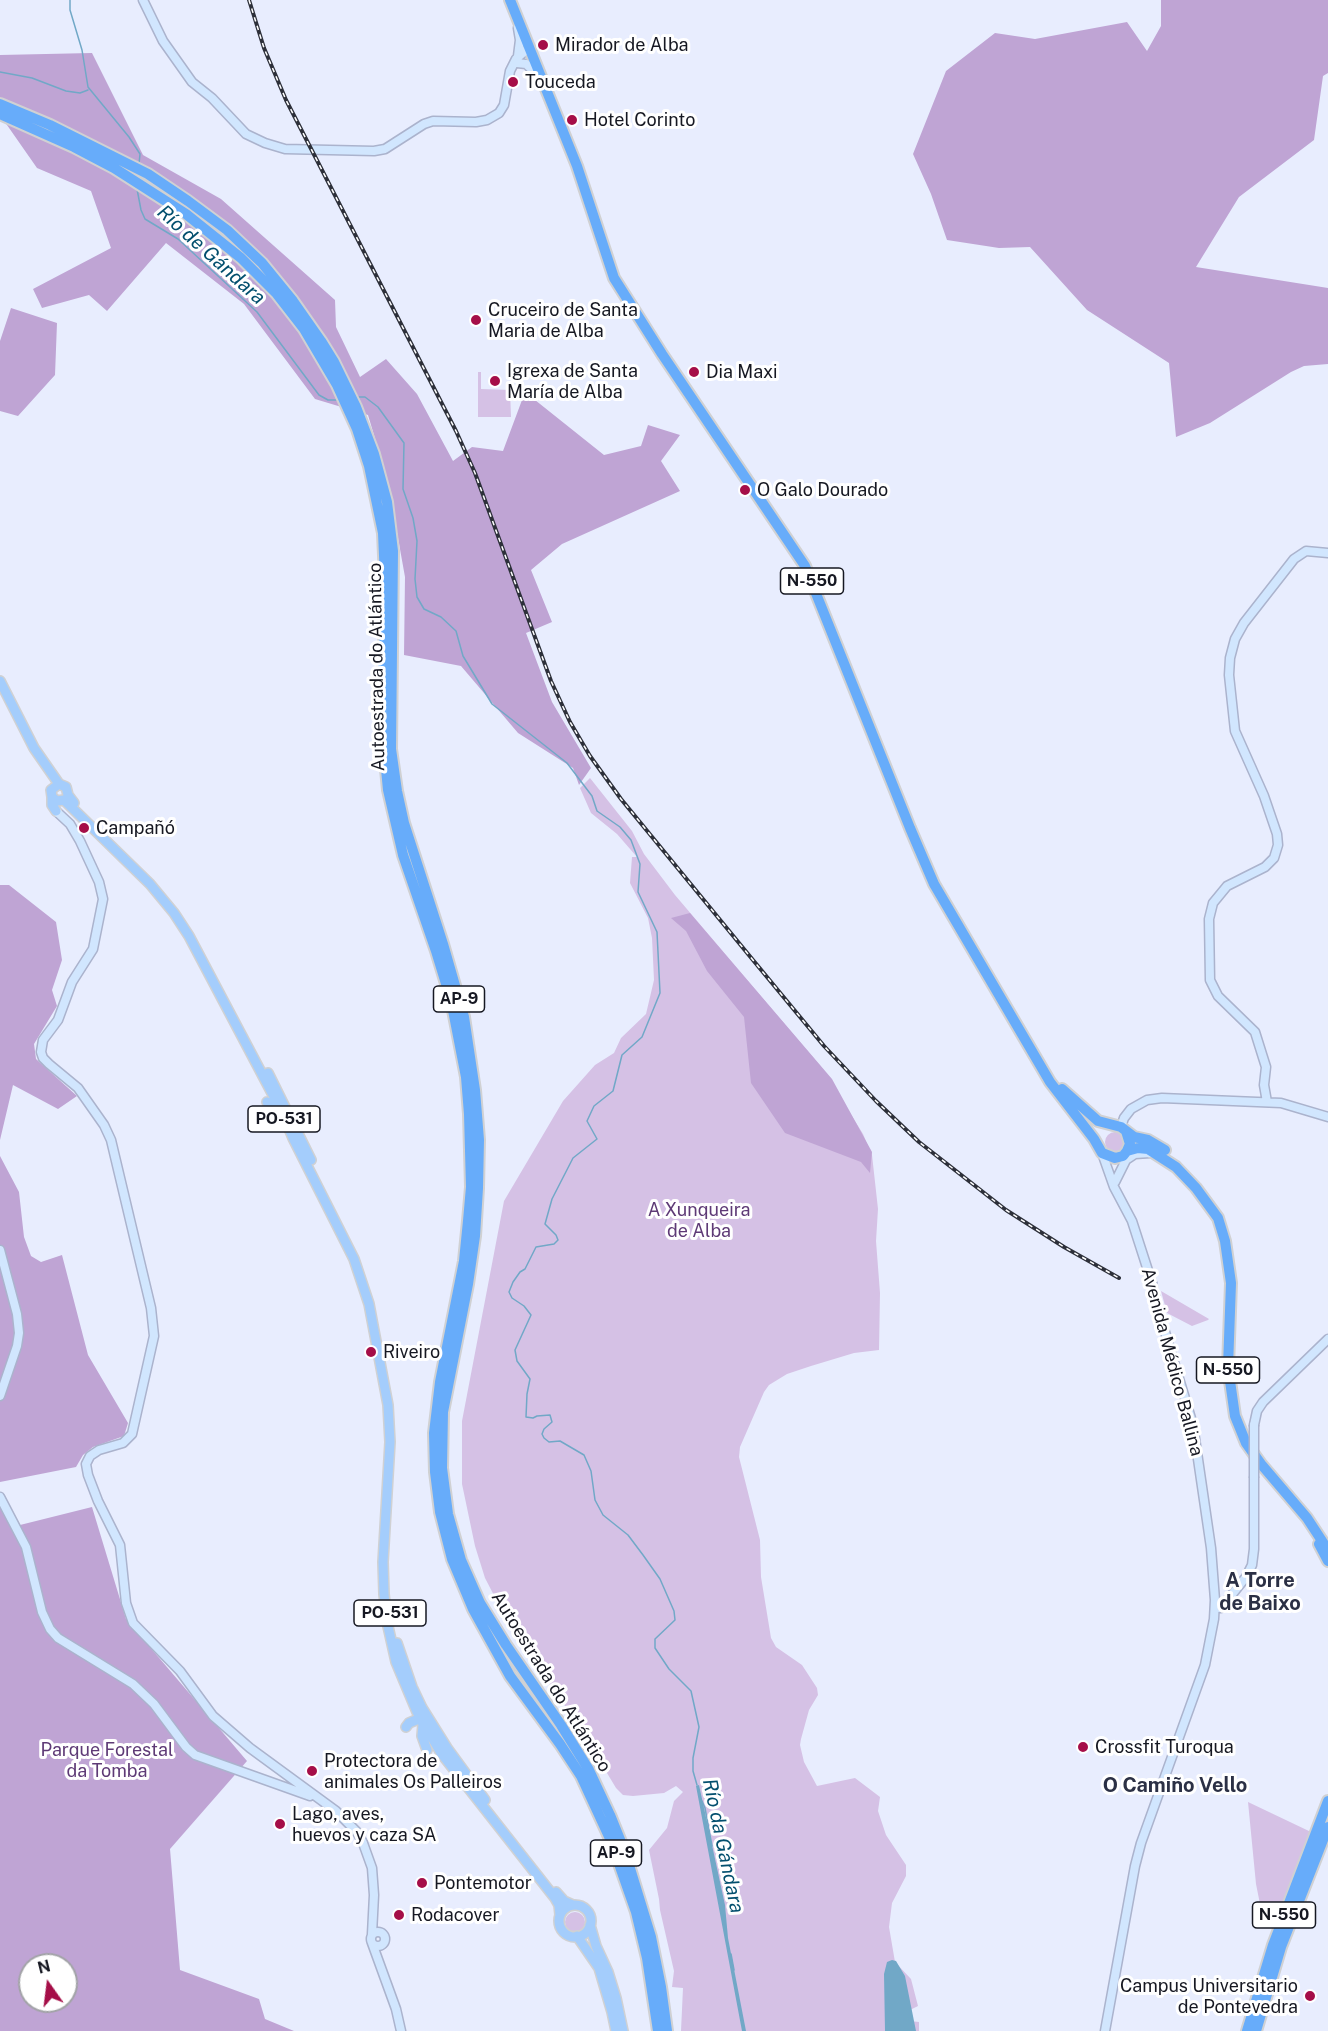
<!DOCTYPE html>
<html>
<head>
<meta charset="utf-8">
<style>
  body { margin:0 }
  #map { position:relative; width:1328px; height:2031px; overflow:hidden; background:#e8edfe; font-family:"Public Sans",sans-serif }
  canvas { display:block }
  .north { position:absolute; left:18px; top:1953px; width:60px; height:60px; box-sizing:border-box; background:#fff; border:2px solid #a2a3a7; border-radius:50%; rotate:346deg; font-size:16px; font-weight:700; line-height:24px; text-align:center; color:#161822 }
  .north::after { content:''; display:block; margin:auto; width:21px; height:27px; background:#a50e48; clip-path:polygon(50% 0,100% 100%,50% 72%,0 100%) }
</style>
</head>
<body>
<div id="map">
<canvas width="1328" height="2031"></canvas>
<div class="north">N</div>
</div>
<script>
const context = document.querySelector('canvas').getContext('2d');
context.lineJoin = 'round';
function paint(path, color) { context.fillStyle = color; context.fill(path, 'evenodd'); }
const poly = rows => new Path2D(rows.map(r => 'M' + r).join(''));
function strokePath(path, color, width, dash) { context.strokeStyle = color; context.lineWidth = width; context.lineCap = dash ? 'butt' : 'round'; context.setLineDash(dash || []); context.stroke(path); }
function label(font, color, halo, rows, align = 'center') {
  context.font = font + ' "Public Sans",sans-serif'; context.lineWidth = 6; context.setLineDash([]); context.textBaseline = 'middle'; context.strokeStyle = halo; context.fillStyle = color; for (const [text, x, y, turn = 0] of rows) {
    context.save(); context.translate(x, y); context.rotate((+turn || 0) * Math.PI / 180); context.textAlign = isNaN(turn) ? turn : align; if (halo) context.strokeText(text, 0, 0); context.fillText(text, 0, 0); context.restore();
  }
}
paint(poly([
  [478,372,481,372,481,389,510,390,511,417,478,417],
  [590,778,632,831,644,854,675,895,823,1069,863,1134,872,1155,878,1209,876,1241,880,1293,879,1350,854,1353,811,1366,787,1374,769,1385,764,1392,740,1447,739,1457,760,1540,761,1577,771,1638,776,1647,802,1665,817,1688,818,1695,809,1710,801,1739,800,1745,804,1762,817,1786,855,1778,880,1797,878,1811,886,1835,906,1865,906,1876,892,1903,889,1927,895,1962,911,1979,918,2006,906,2012,910,2021,919,2022,919,2031,681,2031,683,1988,672,1987,674,1971,660,1910,659,1899,649,1850,667,1828,674,1801,683,1792,676,1786,664,1793,633,1796,623,1795,616,1788,577,1723,534,1662,501,1609,485,1578,475,1546,462,1484,462,1421,504,1201,563,1101,595,1065,614,1053,621,1038,646,1014,654,980,652,938,648,918,630,883,632,857,637,857,617,834,591,813,580,788],
  '1105 1142a10 10 0 1 1 20 0a10 10 0 1 1-20 0Z',
  [1161,1291,1209,1319,1208,1320,1192,1326,1167,1313],
  [1248,1802,1311,1832,1273,1926,1261,1909,1256,1884],
  '565 1922a10 10 0 1 1 20 0a10 10 0 1 1-20 0Z'
]), '#d5c1e5');
paint(poly([
  [1161,0,1328,0,1328,73,1323,76,1314,140,1239,197,1196,267,1328,288,1328,364,1304,366,1291,372,1210,423,1176,437,1169,363,1087,310,1030,247,999,248,947,240,931,194,913,154,946,71,995,33,1035,39,1127,22,1147,51,1161,26],
  [92,53,143,155,221,199,335,300,336,327,360,377,386,359,417,394,453,461,472,447,503,451,525,392,604,455,641,446,648,425,680,435,661,461,680,491,562,544,531,570,552,622,526,633,552,702,591,768,579,785,573,768,518,733,461,666,404,655,405,577,388,482,368,415,315,399,244,304,166,243,107,311,89,295,42,308,33,289,111,248,91,191,37,168,0,115,0,55],
  [11,308,57,323,55,375,18,416,0,411,0,341],
  [0,885,9,885,56,922,62,960,52,990,57,1006,34,1044,36,1059,77,1096,58,1109,13,1085,0,1140],
  [690,913,832,1079,872,1152,870,1173,861,1162,785,1133,751,1083,744,1017,707,971,686,931,671,918],
  [0,1156,19,1192,24,1237,31,1256,41,1262,62,1255,88,1355,128,1423,124,1436,93,1447,83,1455,76,1467,0,1482],
  [0,1504,12,1527,92,1507,126,1619,247,1761,170,1849,180,1970,259,1999,265,2019,294,2031,0,2031],
  [30,1965,66,1965,66,2001,30,2001]
]), '#bfa4d4');
paint(poly([
  [699,1785,725,1905,728,1938,746,2031,742,2031,696,1786],
  [892,1960,896,1961,905,1976,916,2031,885,2031,884,1974,887,1962]
]), '#71a8c7');
strokePath(poly([
  [70,0,70,10,82,50,88,87,129,137,140,154,139,164],
  [0,72,32,78,66,91,80,93,88,90],
  [137,189,141,210,145,219,178,239,257,312,319,395,328,400,338,400],
  [359,397,365,397,378,407,404,443,403,489,413,518,417,541,415,579,417,597,424,609,441,617,456,631,463,656,492,704,567,763,592,796,597,811,620,827,631,840,640,864,638,892,657,932,660,993,642,1037,622,1055,613,1091,594,1106,587,1121,597,1139,573,1158,552,1199,545,1224,556,1235,558,1240,554,1244,536,1247,525,1269,520,1272,513,1282,509,1292,512,1298,524,1306,531,1315,515,1350,517,1361,530,1379,527,1394,526,1417,533,1418,537,1416,550,1415,552,1422,544,1429,542,1434,544,1438,549,1442,560,1441,584,1455,591,1471,595,1500,603,1515,628,1535,643,1555,660,1579,674,1611,675,1620,655,1639,655,1648,669,1669,691,1691,699,1727,693,1758,693,1771,697,1785],
  [702,1801,705,1808,712,1846],
  [731,1954,734,1970]
]), '#71a8c7', 1.5);
const secondary = poly([
  [143,0,163,41,192,82,212,98,246,134,265,143,285,149,374,151,385,149,424,124,433,121,476,122,487,120,499,113,504,105,510,71,516,59,525,51,529,51,532,54],
  [518,56,520,40,518,28],
  [517,63,526,64,538,75],
  [56,811,70,824,80,841,99,882,103,899,93,949,72,982,58,1020,43,1040,41,1052,43,1058,49,1064,78,1088,104,1125,111,1140,151,1308,154,1336,132,1434,123,1443,99,1450,90,1456,86,1464,88,1475,98,1501,120,1545,126,1603,133,1623,180,1671,213,1716,250,1748,336,1811,357,1832,363,1843,372,1868,374,1895,372,1934],
  [1267,1102,1264,1085,1266,1067,1255,1032,1218,996,1210,980,1209,919,1213,903,1227,886,1265,867,1274,858,1278,845,1277,834,1264,796,1235,731,1229,675,1230,658,1235,639,1244,623,1294,559,1306,551,1328,553],
  [1121,1127,1124,1118,1131,1109,1147,1100,1162,1098,1281,1103,1328,1117],
  [1102,1153,1114,1187,1132,1221,1152,1283],
  [1115,1182,1126,1160,1135,1154,1150,1153],
  [0,1250,17,1314,19,1333,17,1346,0,1396],
  [1254,1425,1257,1411,1263,1402,1328,1339],
  [0,1497,26,1547,42,1612,50,1629,58,1638,133,1684,154,1704,186,1747,195,1755,310,1796],
  [1215,1608,1221,1608,1246,1577,1252,1565,1254,1549,1254,1478],
  '371 1939a7 7 0 1 1 14 0a7 7 0 1 1-14 0Z',
  [372,1943,396,2009,401,2031],
  [1105,2031,1135,1866,1141,1843,1205,1665,1214,1619,1215,1600,1211,1548,1193,1425,1159,1312]
]);
const primary = poly([
  [0,681,34,748,59,784,66,787,68,795,74,803],
  [59,784,51,790,52,797,57,801,64,800,150,884,174,913,189,936,282,1112,293,1138,354,1259,369,1304,388,1405,390,1442,383,1562,384,1594,387,1622,396,1662,417,1712,441,1753,555,1898,559,1905,560,1915],
  [52,797,52,805,56,811],
  [268,1073,311,1160],
  [267,1102,277,1114,282,1111],
  [397,1643,412,1687,422,1708,447,1748,485,1800],
  [423,1724,422,1736,427,1750],
  [406,1727,409,1723,416,1720,420,1720,424,1724],
  [556,1892,564,1901,573,1905],
  '559 1921a16 16 0 1 1 32 0a16 16 0 1 1-32 0Z',
  [590,1925,596,1946,608,1972,616,1998,623,2031],
  [577,1936,599,1968,612,2012,616,2031]
]);
const highway = poly([
  [510,0,577,166,614,278,662,354,805,566,910,828,934,884,1050,1082,1094,1139,1102,1153,1115,1158,1123,1156,1127,1151,1130,1144,1126,1131],
  [0,104,50,125,148,174,188,201,227,230,262,263,293,301,321,341,334,362,356,407,374,454,387,502,393,551,391,749,397,791,404,823,443,944,464,1017,475,1090,479,1140,478,1188,475,1236,468,1284,443,1412,442,1468,448,1514,461,1560,480,1603,506,1645,561,1725,589,1770,610,1815,625,1852,651,1937,661,1987,667,2031],
  [0,114,74,147,114,168,186,214,241,258,276,293,304,329,337,385,357,429,369,466,383,533,386,600,381,717,388,790,403,855,436,951,451,1000,466,1077,469,1114,471,1187,468,1221,464,1261,440,1382,434,1433,435,1472,440,1512,452,1559,473,1609,510,1676,560,1744,581,1776,611,1841,636,1912,647,1958,658,2031],
  [1062,1089,1098,1121,1121,1127,1134,1137,1148,1140,1165,1150],
  [1127,1151,1138,1148,1148,1149,1176,1167,1196,1188,1218,1218,1225,1241,1231,1283,1228,1367,1235,1416,1246,1443,1261,1464,1307,1518,1328,1550],
  [1319,1544,1328,1561],
  [1247,2031,1273,1945,1328,1801],
  [1256,2031,1281,1947,1328,1827]
]);
strokePath(secondary, '#abb3cd', 11);
strokePath(primary, '#d0d1d3', 12);
strokePath(highway, '#d0d1d3', 14);
strokePath(secondary, '#d1e6fe', 8);
strokePath(primary, '#a4cdfc', 9);
strokePath(highway, '#67acfa', 10);
const rail = poly([
  [249,0,264,48,286,100,456,431,475,473,551,681,570,722,590,756,621,799,748,954,824,1046,876,1101,919,1142,1006,1210,1064,1247,1119,1278]
]);
strokePath(rail, '#2d303a', 4);
strokePath(rail, '#fff', 1.5, [4.5]);
const secondaryBridge = poly([
  [1152,1283,1159,1312],
  [1254,1425,1254,1478]
]);
strokePath(secondaryBridge, '#abb3cd', 11, []);
strokePath(secondaryBridge, '#d1e6fe', 8);
for (const [x, y, r, color] of [
  [543,45,6,"#a50e48"],
  [513,82,6,"#a50e48"],
  [572,120,6,"#a50e48"],
  [476,320,6,"#a50e48"],
  [694,372,6,"#a50e48"],
  [495,381,6,"#a50e48"],
  [745,490,6,"#a50e48"],
  [84,828,6,"#a50e48"],
  [371,1352,6,"#a50e48"],
  [1083,1747,6,"#a50e48"],
  [312,1771,6,"#a50e48"],
  [280,1824,6,"#a50e48"],
  [422,1883,6,"#a50e48"],
  [399,1915,6,"#a50e48"],
  [1310,1996,6,"#a50e48"]
]) { const dot = new Path2D(); dot.arc(x, y, r, 0, 2 * Math.PI); context.fillStyle = color; context.fill(dot); strokePath(dot, '#fff', 2); }
for (const [x, y, w] of [
  [812,581,63],
  [459,999,51],
  [284,1119,72],
  [1228,1370,63],
  [390,1613,72],
  [616,1853,51],
  [1284,1915,63]
]) { const box = new Path2D(); box.roundRect(x - w / 2, y - 13, w, 26, 4.5); context.fillStyle = '#fff'; context.fill(box); strokePath(box, '#161822', 1.5); }
label('bold 16px', '#161822', null, [
  ["N-550",812,581],
  ["AP-9",459,999],
  ["PO-531",284,1119],
  ["N-550",1228,1370],
  ["PO-531",390,1613],
  ["AP-9",616,1853],
  ["N-550",1284,1915]
]);
label('18px', '#161822', '#fff', [
  ["Mirador de Alba",555,45],
  ["Touceda",525,82],
  ["Hotel Corinto",584,120],
  ["Cruceiro de Santa",488,310],
  ["Maria de Alba",488,331],
  ["Igrexa de Santa",507,371],
  ["María de Alba",507,392],
  ["Dia Maxi",706,372],
  ["O Galo Dourado",757,490],
  ["Campañó",96,828],
  ["Riveiro",383,1352],
  ["Crossfit Turoqua",1095,1747],
  ["Protectora de",324,1761],
  ["animales Os Palleiros",324,1782],
  ["Lago, aves,",292,1814],
  ["huevos y caza SA",292,1835],
  ["Pontemotor",434,1883],
  ["Rodacover",411,1915],
  ["Campus Universitario",1298,1986,"right"],
  ["de Pontevedra",1298,2007,"right"]
], 'left');
label('18px', '#161822', '#fff', [
  ["Autoestrada do Atlántico",377,667,-91],
  ["Avenida Médico Ballina",1172,1362,75],
  ["Autoestrada do Atlántico",551,1682,58]
]);
label('18px', '#5e3a76', '#fff', [
  ["A Xunqueira",699,1210],
  ["de Alba",699,1231],
  ["Parque Forestal",107,1750],
  ["da Tomba",107,1771]
]);
label('italic 20px', '#034f6e', '#fff', [
  ["Río de Gándara",211,255,42],
  ["Río da Gándara",723,1846,78]
]);
label('bold 20px', '#2b3045', '#fff', [
  ["A Torre",1260,1581],
  ["de Baixo",1260,1604],
  ["O Camiño Vello",1175,1786]
]);
</script>
</body>
</html>
